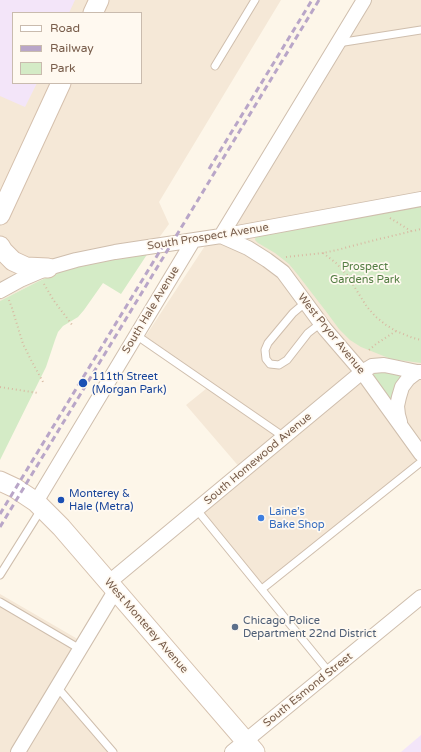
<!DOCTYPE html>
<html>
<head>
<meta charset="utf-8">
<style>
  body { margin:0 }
  #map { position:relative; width:421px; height:752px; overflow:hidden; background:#fdf6e9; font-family:"Varela Round",sans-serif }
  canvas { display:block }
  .legend { position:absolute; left:12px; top:12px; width:130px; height:72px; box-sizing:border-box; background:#fff9f0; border:1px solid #c9bbae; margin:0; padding:5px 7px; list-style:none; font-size:12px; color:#785d4b }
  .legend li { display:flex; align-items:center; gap:8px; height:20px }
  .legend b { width:20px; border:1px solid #c9bbae }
</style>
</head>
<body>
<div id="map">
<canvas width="421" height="752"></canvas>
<ul class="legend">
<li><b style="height:5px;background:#fff"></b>Road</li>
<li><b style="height:5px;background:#b9a6c8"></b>Railway</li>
<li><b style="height:11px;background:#d4ebc6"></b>Park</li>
</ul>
</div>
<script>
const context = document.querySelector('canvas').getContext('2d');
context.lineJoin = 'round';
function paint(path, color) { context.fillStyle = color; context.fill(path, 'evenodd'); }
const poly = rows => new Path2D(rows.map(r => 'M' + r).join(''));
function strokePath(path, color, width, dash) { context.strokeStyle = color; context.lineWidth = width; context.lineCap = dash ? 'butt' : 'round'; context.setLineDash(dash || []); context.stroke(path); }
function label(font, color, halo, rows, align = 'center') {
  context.font = font + ' "Varela Round",sans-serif'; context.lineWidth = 3.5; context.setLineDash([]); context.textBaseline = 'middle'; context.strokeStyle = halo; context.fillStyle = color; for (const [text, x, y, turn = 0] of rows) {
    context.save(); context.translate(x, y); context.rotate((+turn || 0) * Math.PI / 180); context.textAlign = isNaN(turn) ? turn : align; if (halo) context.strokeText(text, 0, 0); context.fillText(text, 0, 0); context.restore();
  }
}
paint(poly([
  [0,0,281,0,159,202,169,224,148,253,95,262,59,272,39,281,0,301],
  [13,13,141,13,141,83,13,83],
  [357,0,421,0,421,459,263,586,198,506,241,469,186,405,212,384,145,337,220,223],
  [0,594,81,641,54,688,110,752,0,752]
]), '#f5e8d7');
paint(poly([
  [0,0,75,0,69,13,13,13,13,83,37,83,25,107,0,96],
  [421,735,421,752,401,752]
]), '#f3e5f9');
paint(poly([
  [421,206,421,363,391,359,361,347,350,340,339,329,328,314,298,275,289,264,275,253,258,243,255,240,256,235],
  [148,253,121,294,103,283,84,310,78,317,63,326,58,332,55,340,46,367,0,460,0,301,39,281,59,272,95,262],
  [376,371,398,374,401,377,394,389,391,398,388,398,375,380,373,375]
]), '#d4ebc6');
const lane = poly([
  [338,43,421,30],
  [215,66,255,0],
  [306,302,293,313,268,343,265,350,266,359,270,364,279,365,287,360,308,333,321,323],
  [136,335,284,437],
  [197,510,329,672],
  [0,575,42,508],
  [262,589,421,462],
  [0,602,80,649],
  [57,687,113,752]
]);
const street = poly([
  [364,0,221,236,248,248,267,260,283,272,325,329,362,372,421,454],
  [0,291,20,280,48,268,76,260,115,252,221,236,421,199],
  [400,422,398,415,397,406,399,397,402,387,408,379,417,372],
  [36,502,193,241],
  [108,583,362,372,372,366,384,365,394,367,417,372,421,372],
  [18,752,115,591],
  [232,752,421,597]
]);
const secondary = poly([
  [93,13,99,0],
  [0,215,61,83],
  [0,246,3,251,13,261,26,267,48,268],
  [0,481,15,488,36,502,61,527,255,752]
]);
strokePath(lane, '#cfbead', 9);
strokePath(street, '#cfbead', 16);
strokePath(secondary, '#d5c0ad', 21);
strokePath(poly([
  [390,218,411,231],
  [323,253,336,263,347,275,367,307,376,317,386,325,396,331,413,338,421,340],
  [286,257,323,253,337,250,371,241,421,229],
  [44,284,54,301,73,326],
  [9,300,12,308,23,344,31,360,43,382],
  [369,350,376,344,396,331],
  [0,387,38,393]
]), '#d8b9a2', 2, [1, 3]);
strokePath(lane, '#fff', 7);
strokePath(street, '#fff', 14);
strokePath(secondary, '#fff', 19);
strokePath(poly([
  [209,169,312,0],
  [0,514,166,241],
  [0,527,319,0]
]), '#b9a6c8', 3, [6, 4]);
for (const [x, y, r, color] of [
  [83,383,5,"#1a4fb4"],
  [61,500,4,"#1a4fb4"],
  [261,518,4,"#3f7fe0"],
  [235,627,4,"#5c6f8a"]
]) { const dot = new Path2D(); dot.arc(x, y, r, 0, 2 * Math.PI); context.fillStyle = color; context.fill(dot); strokePath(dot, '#fff9f0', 1.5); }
label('11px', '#785d4b', '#fff9f0', [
  ["South Prospect Avenue",208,237,-9],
  ["South Hale Avenue",151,310,-59],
  ["West Pryor Avenue",331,334,51],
  ["South Homewood Avenue",258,459,-40],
  ["West Monterey Avenue",146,626,49],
  ["South Esmond Street",308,690,-39]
]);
label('11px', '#537e43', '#fff9f0', [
  ["Prospect",365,267],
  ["Gardens Park",365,280]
]);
label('11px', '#164399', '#fff9f0', [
  ["111th Street",92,377],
  ["(Morgan Park)",92,390],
  ["Monterey &",69,494],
  ["Hale (Metra)",69,507]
], 'left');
label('11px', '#366cbe', '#fff9f0', [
  ["Laine’s",269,512],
  ["Bake Shop",269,525]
], 'left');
label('11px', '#4e5e75', '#fff9f0', [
  ["Chicago Police",243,621],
  ["Department 22nd District",243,634]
], 'left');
</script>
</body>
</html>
